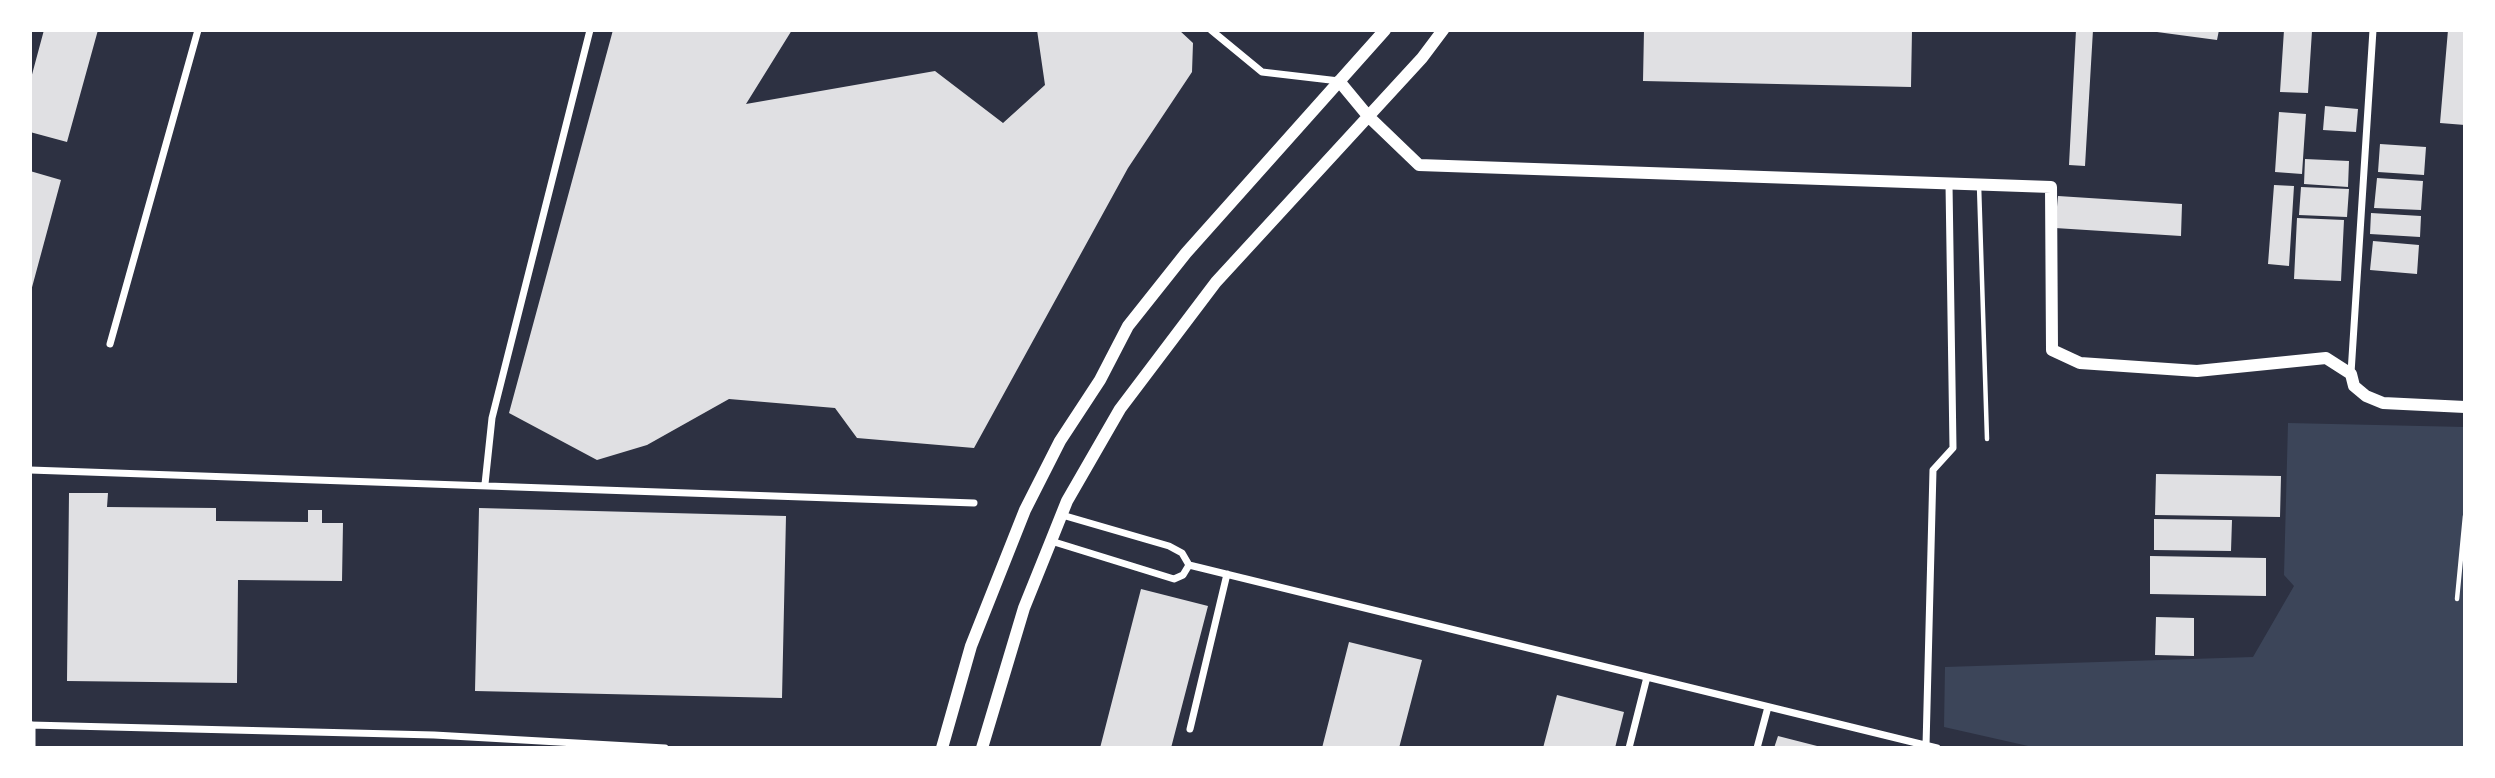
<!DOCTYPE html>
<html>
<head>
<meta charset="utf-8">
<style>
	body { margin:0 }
	#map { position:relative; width:2495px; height:778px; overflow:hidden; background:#2d3142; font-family:"Source Serif 4",serif }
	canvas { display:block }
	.frame { position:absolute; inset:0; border:32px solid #fff; pointer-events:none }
</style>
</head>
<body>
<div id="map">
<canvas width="2495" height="778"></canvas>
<div class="frame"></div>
</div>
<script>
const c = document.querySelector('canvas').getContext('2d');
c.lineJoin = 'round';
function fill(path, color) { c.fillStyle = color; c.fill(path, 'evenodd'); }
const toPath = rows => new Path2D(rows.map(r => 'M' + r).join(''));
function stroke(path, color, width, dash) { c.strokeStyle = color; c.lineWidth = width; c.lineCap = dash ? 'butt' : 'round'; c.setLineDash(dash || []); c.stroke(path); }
fill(toPath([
	[2288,423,2465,427,2465,748,2037,748,1944,727,1945,667,2253,657,2294,586,2284,575]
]), '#3c4559');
fill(toPath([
	[44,30,98,30,67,142,30,132,30,82],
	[613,30,792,30,746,104,935,71,1003,123,1045,85,1037,30,1179,30,1193,43,1192,72,1128,168,974,448,857,438,835,408,729,399,647,445,597,460,509,413],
	[1644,30,1912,30,1911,87,1643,81],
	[2076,30,2093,30,2085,166,2069,165],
	[2142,30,2219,30,2217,40],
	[2284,30,2312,31,2308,93,2280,92],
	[2448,30,2465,30,2465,125,2440,123],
	[2325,106,2358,109,2356,132,2323,130],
	[2279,112,2306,114,2302,174,2275,172],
	[2380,144,2426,147,2424,175,2378,172],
	[2305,159,2349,161,2348,187,2304,184],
	[30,171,61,180,31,291,30,291],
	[2377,178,2423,181,2421,210,2374,208],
	[2274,185,2294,186,2289,266,2268,264],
	[2301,187,2349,189,2347,217,2299,215],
	[2058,196,2182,204,2181,236,2055,228],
	[2371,213,2421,216,2420,237,2370,234],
	[2297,218,2344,220,2341,281,2294,279],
	[2373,241,2419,245,2417,274,2370,270],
	[2156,474,2281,476,2280,517,2155,515],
	[69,493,108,493,107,507,216,508,216,521,308,522,308,510,322,510,322,523,343,523,342,581,238,580,237,683,67,681],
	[479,508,786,516,782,698,475,691],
	[2154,519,2232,520,2231,551,2154,550],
	[2150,556,2266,558,2266,596,2150,594],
	[1141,589,1208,606,1171,748,1100,748],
	[2156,617,2194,618,2194,656,2155,655],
	[1349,642,1422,660,1399,748,1322,748],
	[1557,695,1624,712,1615,748,1543,748],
	[1778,736,1821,747,1821,748,1774,748]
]), '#e0e0e3');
stroke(toPath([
	[1979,185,1987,439],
	[2457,599,2465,516]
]), '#fff', 4.5);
stroke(toPath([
	[1211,30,1262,72,1339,81],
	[110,344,198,30],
	[2351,373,2373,30],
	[30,470,974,503],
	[485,484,492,418,590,30],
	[1051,541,1174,579,1183,575,1189,565,1182,553,1169,546,1062,515],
	[1189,565,1937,748],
	[30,725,434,735,665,748],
	[32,725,32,748],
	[1190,729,1227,574],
	[1926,746,1933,470,1953,448,1949,184],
	[1629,748,1647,677],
	[1757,748,1768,707]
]), '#fff', 7);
stroke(toPath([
	[1339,81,1368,116,1419,165,2051,187,2052,350,2080,363,2197,371,2326,358,2351,374,2354,386,2366,396,2383,403,2465,407],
	[942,748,971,646,1025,510,1060,441,1100,380,1128,326,1186,253,1385,30],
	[982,748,1024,608,1051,541,1067,501,1120,409,1216,282,1422,58,1443,30]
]), '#fff', 12);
</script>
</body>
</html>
